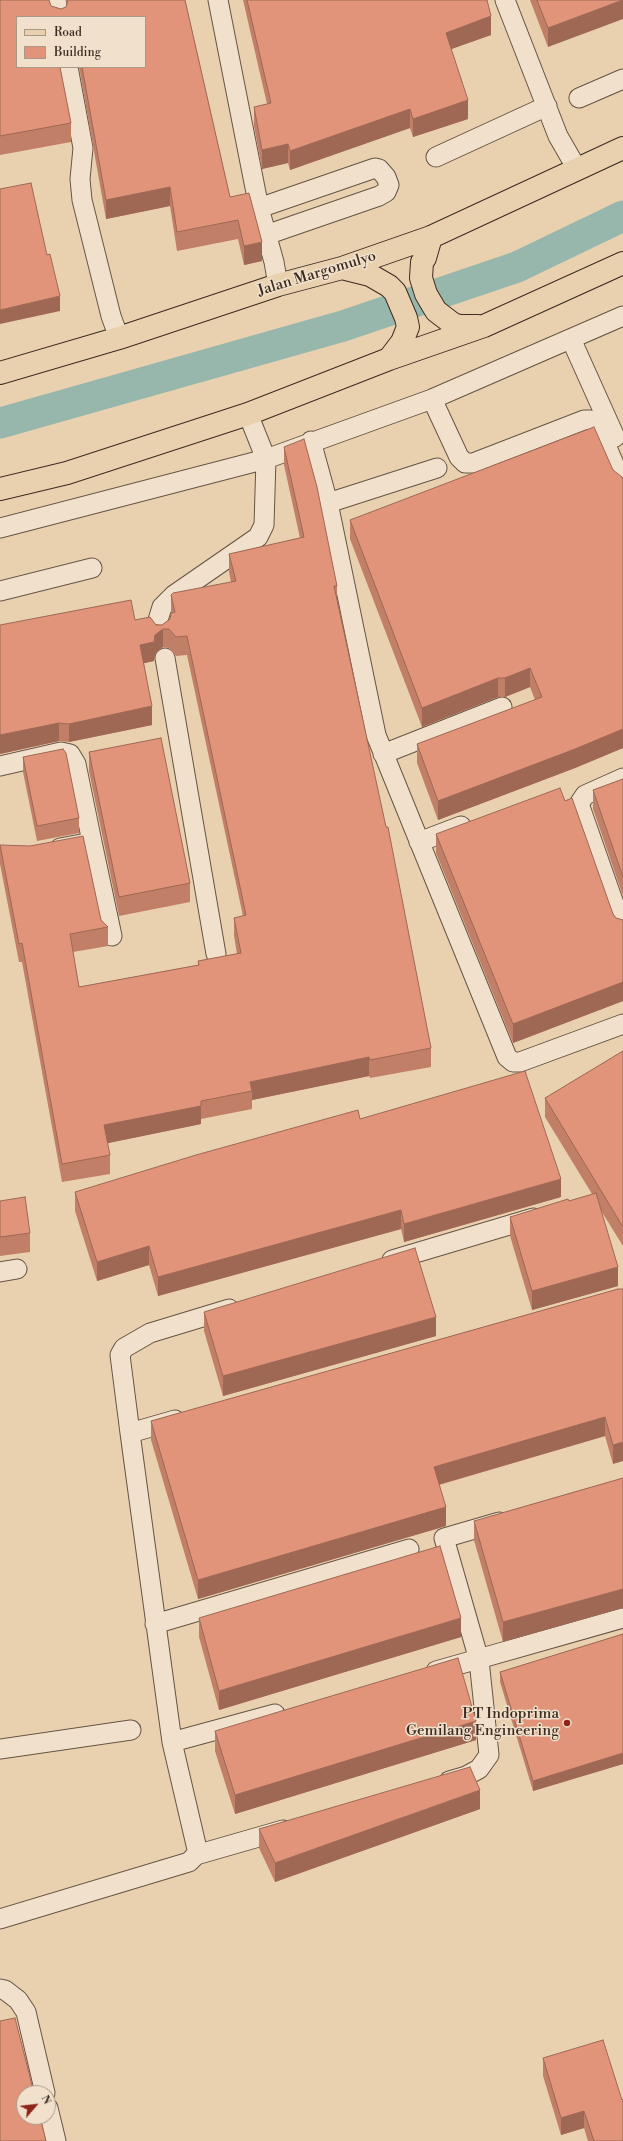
<!DOCTYPE html>
<html>
<head>
<meta charset="utf-8">
<style>
	body { margin:0 }
	#map { position:relative; width:623px; height:2141px; overflow:hidden; background:#e9d1b0; font-family:"Libre Bodoni",serif }
	canvas { display:block }
	.legend { position:absolute; left:16px; top:16px; width:130px; height:52px; box-sizing:border-box; background:#f1e1cc; border:1px solid #a89887; margin:0; padding:5px 7px; list-style:none; font-size:12px; color:#3b2b20 }
	.legend li { display:flex; align-items:center; gap:8px; height:20px }
	.legend b { width:20px; border:1px solid #a89887 }
	.north { position:absolute; left:16px; top:2085px; width:40px; height:40px; box-sizing:border-box; background:#f1e1cc; border:1px solid #a89887; border-radius:50%; rotate:62deg; font-size:11px; font-weight:700; line-height:16px; text-align:center; color:#3b2b20 }
	.north::after { content:''; display:block; margin:auto; width:14px; height:18px; background:#8f2418; clip-path:polygon(50% 0,100% 100%,50% 72%,0 100%) }
</style>
</head>
<body>
<div id="map">
<canvas width="623" height="2141"></canvas>
<ul class="legend">
<li><b style="height:5px;background:#e9d1b0"></b>Road</li>
<li><b style="height:11px;background:#e19479"></b>Building</li>
</ul>
<div class="north">N</div>
</div>
<script>
const c = document.querySelector('canvas').getContext('2d');
c.lineJoin = 'round';
const toPath = rows => new Path2D(rows.map(r => 'M' + r).join(''));
function stroke(path, color, width, dash) { c.strokeStyle = color; c.lineWidth = width; c.lineCap = dash ? 'butt' : 'round'; c.setLineDash(dash || []); c.stroke(path); }
function fill(path, color) { c.fillStyle = color; c.fill(path, 'evenodd'); }
function drawText(font, color, halo, rows, align = 'center') {
  c.font = font + ' "Libre Bodoni",serif'; c.lineWidth = 3; c.setLineDash([]); c.textBaseline = 'middle'; c.strokeStyle = halo; c.fillStyle = color; for (const [text, x, y, turn = 0] of rows) {
    c.save(); c.translate(x, y); c.rotate((+turn || 0) * Math.PI / 180); c.textAlign = isNaN(turn) ? turn : align; if (halo) c.strokeText(text, 0, 0); c.fillText(text, 0, 0); c.restore();
  }
}
stroke(toPath([
	[0,423,343,326,517,267,623,216]
]), '#97b7ac', 31);
const minor = toPath([
	[56,0,59,17],
	[218,0,259,208,274,262,278,285],
	[505,0,558,136,577,169],
	[68,67,83,148,80,179,82,200,111,316,119,338],
	[579,98,623,79],
	[436,157,547,106],
	[259,208,375,168,379,169,386,177,389,185,386,192,379,196,266,235],
	[571,339,615,437],
	[432,399,459,457,465,463,473,463,584,420,590,420,597,424,623,485],
	[311,441,328,503,376,735,507,1057,513,1062,520,1062,623,1024],
	[328,503,437,468],
	[0,528,266,459,432,399,623,316],
	[0,591,92,568],
	[160,633,158,620,162,607,174,595,258,537,264,525,266,459,248,414],
	[165,658,216,954],
	[383,754,502,707],
	[0,766,61,752,70,754,76,764,92,842,60,848],
	[623,778,585,795,579,804,623,929],
	[92,842,112,936],
	[419,842,461,826],
	[392,1260,533,1218],
	[0,1272,17,1269],
	[130,1433,120,1355,124,1348,150,1333,229,1309],
	[155,1624,409,1549],
	[436,1671,623,1618],
	[172,1742,130,1433,175,1420],
	[0,1749,131,1730],
	[449,1781,466,1776,479,1769,489,1755,479,1660,444,1538,499,1522],
	[196,1855,283,1830],
	[0,1919,189,1862,196,1855,197,1849,172,1742,275,1714],
	[0,1989,5,1990,18,2000,26,2012,45,2093],
	[48,2108,56,2141]
]);
const major = toPath([
	[431,237,425,258,422,262,421,278,426,294,436,311,453,324,459,326,478,326],
	[342,268,370,275,389,286,395,292,406,318,408,327,402,342,389,359],
	[0,373,119,338,278,285,342,268,431,237,623,148],
	[0,489,67,473,248,414,389,359,484,326,623,263]
]);
stroke(minor, '#665444', 21);
stroke(major, '#3b2b20', 24);
stroke(minor, '#f1e1cc', 19);
stroke(major, '#e9d1b0', 22);
fill(toPath([
	[0,0,51,6,61,9,66,7,67,4,66,0,185,0,230,197,262,261,244,265,238,239,177,251,170,206,106,219,79,67,145,67,145,17,17,17,71,123,71,142,0,155],
	[243,0,487,0,491,35,451,49,468,119,413,137,410,128,290,170,288,163,262,169,254,126,254,107,267,104],
	[530,0,623,0,548,47],
	[284,447,337,586,337,601,431,1048,431,1067,370,1078,369,1076,252,1100,252,1109,201,1119,201,1124,107,1143,110,1155,110,1174,62,1182,22,962,19,962,0,864,0,845,101,920,108,927,108,946,73,952,79,987,198,965,198,961,237,954,234,936,234,918,243,916,187,655,176,656,169,648,163,647,155,654,154,661,144,663,152,725,69,742,59,741,0,754,135,620,162,625,170,619,171,613,171,595,231,582,229,572,229,554,300,538,284,465],
	[623,480,623,748,575,768,438,820,417,763,417,744,535,700,530,687,505,697,498,697,422,727,350,539,350,520],
	[89,752,190,883,190,902,119,916,89,771],
	[23,757,79,818,79,833,37,841,23,772],
	[623,779,623,896,593,809,593,790],
	[565,801,613,914,616,918,623,920,623,1001,513,1043,436,853,436,834],
	[623,1051,623,1246,600,1209,618,1286,532,1310,510,1236,510,1217,569,1201,592,1194,545,1117,545,1098],
	[360,1119,561,1197,404,1242,401,1229,158,1296,149,1265,97,1281,75,1211,75,1192],
	[0,1201,30,1233,30,1252,0,1256],
	[618,1289,613,1464,605,1436,439,1485,446,1526,198,1599,151,1440,151,1421],
	[204,1312,436,1336,223,1396,204,1331],
	[623,1478,503,1642,474,1540,474,1521],
	[199,1618,461,1637,219,1710,199,1637],
	[623,1634,623,1764,533,1791,500,1682,500,1672],
	[215,1731,476,1740,235,1814,215,1751],
	[480,1809,275,1882,259,1848,259,1829],
	[543,2058,622,2100,623,2141,588,2141,584,2128,561,2135,543,2076]
]), '#c27f68');
fill(toPath([
	[623,0,623,19,548,47,548,28],
	[491,16,491,35,446,51,446,33],
	[468,100,468,119,413,137,413,119],
	[410,109,410,128,290,170,290,151],
	[288,144,288,163,262,169,262,150],
	[170,187,170,206,106,219,106,200],
	[262,242,262,261,244,265,244,246],
	[60,296,60,311,0,324,0,310],
	[163,629,163,647,155,654,154,661,140,664,140,645,155,635],
	[530,668,530,687,505,697,505,678],
	[498,678,498,697,422,727,422,708],
	[152,706,152,725,69,742,69,724],
	[59,723,59,741,0,754,0,735],
	[623,729,623,748,575,768,438,820,438,801],
	[623,982,623,1001,513,1043,513,1024],
	[369,1057,369,1076,252,1100,252,1091,250,1082],
	[201,1106,201,1124,104,1144,104,1125],
	[561,1179,561,1197,404,1242,404,1224],
	[401,1210,401,1229,158,1296,158,1277],
	[149,1246,149,1265,97,1281,97,1262],
	[618,1267,618,1286,532,1310,532,1291],
	[436,1317,436,1336,223,1396,223,1376],
	[605,1417,605,1436,434,1486,434,1467],
	[623,1442,623,1461,613,1464,613,1445],
	[446,1507,446,1526,198,1599,198,1580],
	[623,1589,623,1608,503,1642,503,1622],
	[461,1618,461,1637,219,1710,219,1691],
	[476,1721,476,1740,235,1814,235,1795],
	[623,1753,623,1764,533,1791,533,1781],
	[480,1790,480,1809,275,1882,275,1863],
	[584,2111,584,2128,561,2135,561,2118]
]), '#9e6855');
const building = toPath([
	[0,0,49,0,51,6,61,9,66,7,68,0,185,0,230,197,249,193,262,242,244,246,238,220,177,232,170,187,106,200,82,67,145,67,145,17,17,17,17,67,60,67,71,123,0,136,0,0],
	[247,0,487,0,491,16,446,33,468,100,413,119,410,109,290,151,288,144,262,150,254,107,271,103,247,0],
	[537,0,623,0,548,28,537,0],
	[31,183,47,255,50,254,60,296,0,310,0,189,31,183],
	[594,427,613,470,622,477,623,480,623,729,575,749,438,801,417,744,542,697,530,668,505,678,498,678,422,708,350,520,594,427],
	[304,439,317,487,337,586,334,586,386,827,388,827,431,1048,370,1060,369,1057,250,1082,252,1091,201,1101,201,1106,104,1125,110,1155,62,1164,22,943,19,944,0,845,30,846,83,836,101,920,108,927,70,934,79,987,199,965,198,961,241,953,234,918,246,915,187,636,176,637,169,629,163,629,155,635,154,642,140,645,152,706,69,724,59,723,0,735,0,625,131,600,135,620,150,617,156,625,162,625,170,619,171,613,175,612,171,595,173,593,236,581,229,554,304,537,284,447,304,439],
	[161,738,190,883,119,897,89,752,161,738],
	[63,749,66,753,79,818,37,826,23,757,63,749],
	[623,779,623,877,593,790,623,779],
	[560,788,565,801,572,798,613,914,616,918,623,920,623,982,513,1024,436,834,560,788],
	[623,1051,623,1227,545,1098,623,1051],
	[525,1071,561,1179,404,1224,401,1210,158,1277,149,1246,97,1262,75,1192,196,1155,358,1110,360,1119,525,1071],
	[596,1193,618,1267,532,1291,510,1217,568,1199,569,1201,596,1193],
	[25,1197,30,1233,0,1237,0,1201,25,1197],
	[415,1248,436,1317,223,1376,204,1312,415,1248],
	[618,1289,623,1289,623,1442,613,1445,605,1417,434,1467,446,1507,198,1580,151,1421,618,1289],
	[623,1478,623,1589,503,1622,474,1521,623,1478],
	[440,1546,461,1618,219,1691,199,1618,440,1546],
	[623,1634,623,1753,533,1781,500,1672,623,1634],
	[458,1658,476,1721,235,1795,215,1731,458,1658],
	[470,1767,480,1790,275,1863,259,1829,470,1767],
	[15,2018,34,2093,24,2093,24,2117,40,2117,46,2141,0,2141,0,2021,15,2018],
	[603,2040,622,2100,623,2099,623,2141,594,2141,584,2111,561,2118,543,2058,603,2040]
]);
fill(building, '#e19479');
stroke(building, '#9e6855', 1);
for (const [x, y, r, color] of [
	[567,1723,4,"#8f2418"]
]) { const dot = new Path2D(); dot.arc(x, y, r, 0, 2 * Math.PI); c.fillStyle = color; c.fill(dot); stroke(dot, '#f1e1cc', 1.5); }
drawText('15px', '#3b2b20', '#f1e1cc', [
	["Jalan Margomulyo",317,274,-17]
]);
drawText('15px', '#3b2b20', '#f1e1cc', [
	["PT Indoprima",559,1714],
	["Gemilang Engineering",559,1731]
], 'right');
</script>
</body>
</html>
